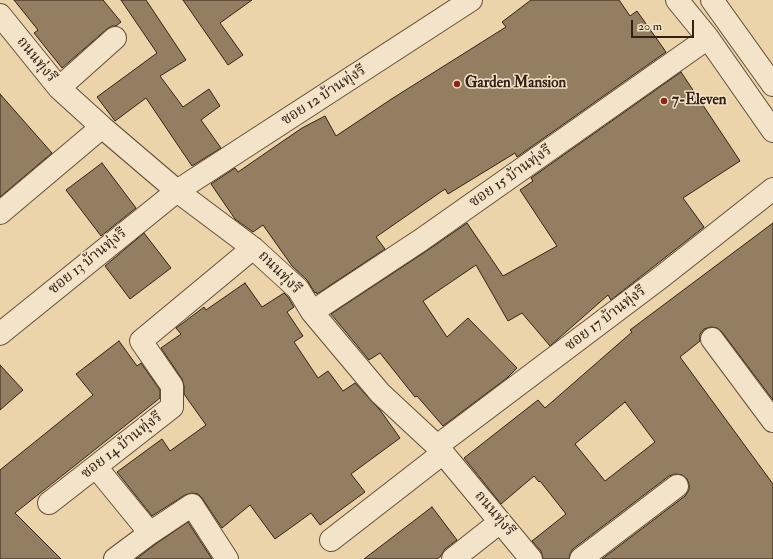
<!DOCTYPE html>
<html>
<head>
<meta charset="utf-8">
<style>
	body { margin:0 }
	#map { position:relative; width:773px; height:559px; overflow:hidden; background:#ecd4aa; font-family:"IM FELL Double Pica",serif }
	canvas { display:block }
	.scale { position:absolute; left:631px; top:20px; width:63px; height:18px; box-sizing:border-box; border:2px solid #342115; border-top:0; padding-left:5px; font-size:12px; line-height:14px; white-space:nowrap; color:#342115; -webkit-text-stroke:3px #f3e3c8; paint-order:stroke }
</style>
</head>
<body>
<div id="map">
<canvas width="773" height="559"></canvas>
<div class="scale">20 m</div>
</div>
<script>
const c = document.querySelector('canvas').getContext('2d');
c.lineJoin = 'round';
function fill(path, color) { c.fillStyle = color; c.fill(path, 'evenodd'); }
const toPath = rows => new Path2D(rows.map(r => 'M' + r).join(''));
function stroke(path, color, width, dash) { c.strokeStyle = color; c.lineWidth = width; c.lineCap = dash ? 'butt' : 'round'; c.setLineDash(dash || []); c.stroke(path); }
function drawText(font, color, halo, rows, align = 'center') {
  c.font = font + ' "IM FELL Double Pica","Noto Serif Thai",serif'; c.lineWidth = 3; c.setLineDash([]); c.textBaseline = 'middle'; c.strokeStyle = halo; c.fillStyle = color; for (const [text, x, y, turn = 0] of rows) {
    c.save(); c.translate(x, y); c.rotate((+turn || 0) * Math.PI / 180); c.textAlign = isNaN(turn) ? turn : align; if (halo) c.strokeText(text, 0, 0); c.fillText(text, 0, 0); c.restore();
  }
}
const building = toPath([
	[14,0,103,0,121,22,116,26,112,26,107,29,62,68,34,33,38,30,14,0],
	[121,0,146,0,186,60,160,76,183,107,209,89,220,106,201,120,221,148,192,166,146,98,115,121,97,97,157,53,121,0],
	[183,0,252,0,220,23,243,55,228,65,183,0],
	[531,0,619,0,630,16,637,11,666,52,517,157,515,153,448,194,445,189,376,237,385,249,317,294,316,292,315,293,307,280,292,266,263,225,253,232,235,219,211,184,235,168,238,172,302,128,325,116,336,136,393,98,506,27,502,22,531,0],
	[681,72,740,161,683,198,704,227,611,300,608,295,550,346,522,313,508,321,476,265,423,301,447,337,468,318,517,368,507,378,443,426,417,396,415,397,380,353,369,360,331,314,428,250,467,223,503,276,557,246,520,190,533,181,531,178,681,72],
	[0,94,52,153,0,197,0,94],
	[102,163,136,208,101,236,66,190,102,163],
	[773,223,773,400,722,332,717,328,711,327,704,329,700,334,700,341,680,357,773,484,773,559,602,559,685,496,689,490,689,484,687,479,682,475,676,474,669,476,573,549,570,554,569,559,543,559,541,551,532,541,566,514,540,481,539,482,534,476,501,504,464,458,538,400,545,408,632,332,630,330,773,223],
	[625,402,655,442,605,481,575,444,625,402],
	[144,233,171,268,130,299,105,266,144,233],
	[245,283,262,307,284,293,288,297,294,307,287,312,303,336,294,342,318,378,328,371,343,391,355,383,380,410,400,438,351,474,365,492,320,525,311,513,275,539,250,505,222,528,202,498,198,494,192,493,185,495,152,516,117,472,162,439,170,451,206,425,184,394,184,386,182,379,161,348,181,334,176,328,183,323,204,307,206,310,245,283],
	[119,341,137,366,141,363,160,390,160,398,15,513,61,559,0,559,0,470,93,395,76,374,119,341],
	[0,365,23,390,0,410,0,365],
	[432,507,457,540,445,549,441,556,437,559,364,559,432,507],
	[188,522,212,559,136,559,157,543,188,522]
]);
fill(building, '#947e62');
stroke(building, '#342115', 1);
const minor = toPath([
	[677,0,708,38,773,131],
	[712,0,773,85],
	[0,15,59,88,102,127,177,191,253,248,298,289,312,312,380,393,437,446,531,559],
	[59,88,115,38],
	[0,213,102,127],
	[312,312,421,240,708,38],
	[0,334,177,191,471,0],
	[712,339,773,421],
	[437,446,660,278,773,189],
	[96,467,150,533],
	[49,503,172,407,172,386,141,341,253,248],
	[331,540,443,453],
	[115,559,150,533,192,505,227,559],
	[453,559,500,522],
	[581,559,677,486]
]);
stroke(minor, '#624e3a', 24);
stroke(minor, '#f3e3c8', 22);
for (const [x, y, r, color] of [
	[457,84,4,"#8f2418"],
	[664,101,4,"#8f2418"]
]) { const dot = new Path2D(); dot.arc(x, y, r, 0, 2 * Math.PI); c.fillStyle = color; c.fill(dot); stroke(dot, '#f3e3c8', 1.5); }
drawText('15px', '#342115', '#f3e3c8', [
	["ถนนทุ่งรี",36,60,51],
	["ซอย 12 บ้านทุ่งรี",324,96,-33],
	["ซอย 15 บ้านทุ่งรี",511,177,-35],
	["ซอย 13 บ้านทุ่งรี",88,262,-39],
	["ถนนทุ่งรี",279,273,45],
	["ซอย 17 บ้านทุ่งรี",606,319,-37],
	["ซอย 14 บ้านทุ่งรี",122,446,-38],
	["ถนนทุ่งรี",494,514,50]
]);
drawText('bold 15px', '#342115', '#f3e3c8', [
	["Garden Mansion",465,84],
	["7-Eleven",672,101]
], 'left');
</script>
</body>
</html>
